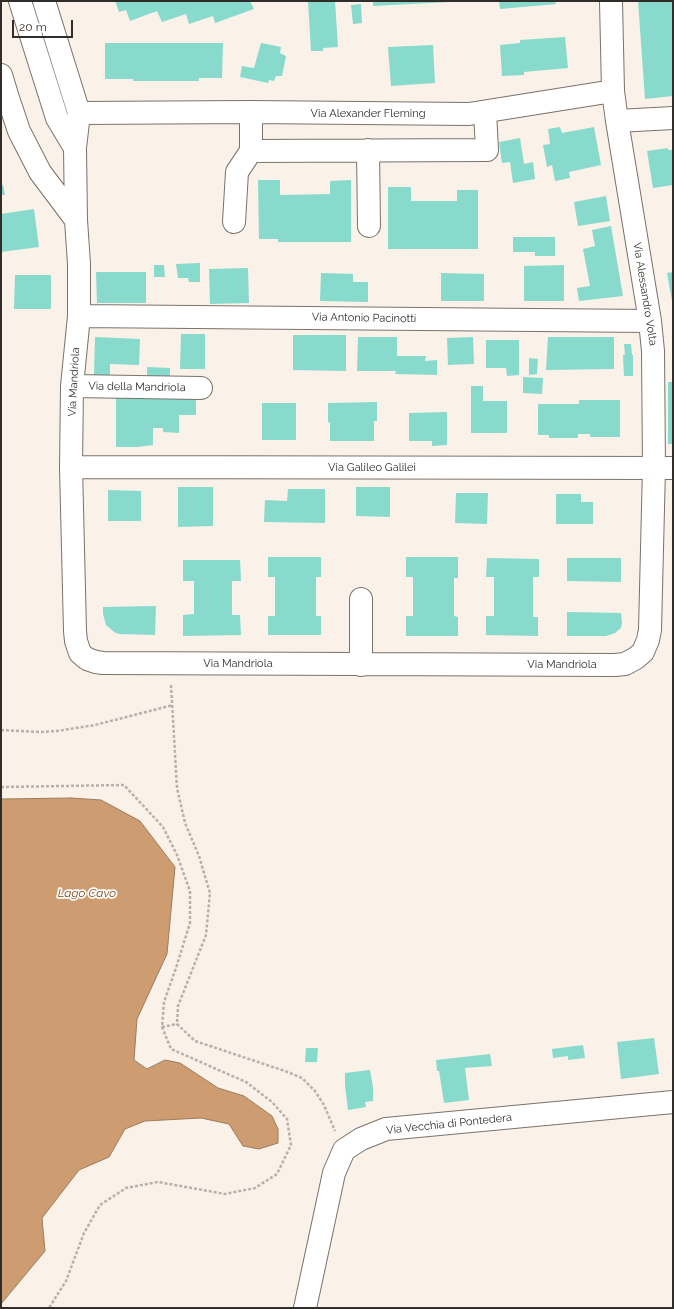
<!DOCTYPE html>
<html>
<head>
<meta charset="utf-8">
<style>
	body { margin:0 }
	#map { position:relative; width:674px; height:1309px; overflow:hidden; background:#faf1e9; font-family:Raleway,sans-serif }
	canvas { display:block }
	.frame { position:absolute; inset:0; border:2px solid #312d2a; pointer-events:none }
	.scale { position:absolute; left:12px; top:20px; width:61px; height:18px; box-sizing:border-box; border:2px solid #312d2a; border-top:0; padding-left:5px; font-size:12px; line-height:14px; white-space:nowrap; color:#312d2a; -webkit-text-stroke:3px #fff; paint-order:stroke }
</style>
</head>
<body>
<div id="map">
<canvas width="674" height="1309"></canvas>
<div class="frame"></div>
<div class="scale">20 m</div>
</div>
<script>
const c = document.querySelector('canvas').getContext('2d');
c.lineJoin = 'round';
function fill(path, color) { c.fillStyle = color; c.fill(path, 'evenodd'); }
const toPath = rows => new Path2D(rows.map(r => 'M' + r).join(''));
function stroke(path, color, width, dash) { c.strokeStyle = color; c.lineWidth = width; c.lineCap = dash ? 'butt' : 'round'; c.setLineDash(dash || []); c.stroke(path); }
function drawText(font, color, halo, rows, align = 'center') {
  c.font = font + ' Raleway,sans-serif'; c.lineWidth = 3.5; c.setLineDash([]); c.textBaseline = 'middle'; c.strokeStyle = halo; c.fillStyle = color; for (const [text, x, y, turn = 0] of rows) {
    c.save(); c.translate(x, y); c.rotate((+turn || 0) * Math.PI / 180); c.textAlign = isNaN(turn) ? turn : align; if (halo) c.strokeText(text, 0, 0); c.fillText(text, 0, 0); c.restore();
  }
}
const water = toPath([
	[71,798,101,800,140,821,175,867,167,954,137,1019,134,1060,147,1069,165,1060,180,1063,218,1088,244,1096,272,1116,278,1129,278,1143,259,1149,243,1146,229,1124,201,1118,145,1121,125,1129,109,1157,79,1170,42,1218,45,1251,1,1304,1,799,71,798]
]);
fill(water, '#cd9c70');
stroke(water, '#9e7b5b', 1);
fill(toPath([
	[115,1,250,1,254,9,215,23,213,16,189,24,186,14,162,22,157,11,130,21,126,10,119,12],
	[308,1,335,1,338,47,323,48,323,51,311,51],
	[373,1,450,1,450,2,373,6],
	[499,1,555,1,556,4,500,9],
	[638,1,673,1,673,96,645,99],
	[361,4,362,23,353,24,351,5],
	[565,37,568,68,524,72,524,75,502,76,500,45,520,43,520,40],
	[105,43,223,43,222,78,199,78,199,81,133,81,133,79,105,79],
	[261,43,281,47,280,53,286,56,282,76,276,76,274,81,269,80,268,83,240,77,242,66,254,68],
	[433,45,435,83,391,86,388,47],
	[560,127,562,133,594,127,601,165,569,172,570,178,555,181,552,165,547,167,543,145,550,144,548,129],
	[520,138,524,164,533,162,535,179,513,183,510,162,502,163,499,142],
	[668,148,668,150,673,150,673,185,653,188,647,151],
	[258,180,280,180,280,195,330,194,330,181,351,180,351,242,278,242,278,239,259,239],
	[1,185,3,185,5,195,1,195],
	[388,187,411,187,411,201,457,201,457,190,478,190,478,249,388,249],
	[606,196,610,221,578,226,574,202],
	[34,209,39,247,1,252,1,214],
	[611,226,623,296,579,301,577,288,590,286,583,249,595,246,592,230],
	[513,237,555,237,555,256,535,256,535,252,513,252],
	[200,263,200,282,189,282,188,278,178,278,176,264],
	[154,265,164,265,165,277,154,277],
	[564,265,564,301,524,301,524,266],
	[248,268,249,303,210,304,209,269],
	[96,272,146,272,146,303,97,303],
	[673,272,673,301,672,301,667,273],
	[321,273,353,274,353,282,368,282,368,302,320,301],
	[441,273,484,274,484,301,441,301],
	[15,275,51,275,51,309,14,309],
	[181,334,205,334,205,369,180,369],
	[293,335,346,335,346,371,293,370],
	[95,337,140,339,139,365,110,364,110,376,94,375],
	[358,337,397,337,397,356,426,356,425,361,437,360,437,375,395,374,396,371,357,371],
	[473,337,474,364,448,365,447,338],
	[548,337,614,337,614,369,546,370],
	[486,340,519,340,519,375,507,376,506,368,486,368],
	[624,344,631,344,632,355,633,355,633,376,624,376,623,355,625,355],
	[529,358,538,359,537,374,529,375],
	[147,367,170,368,170,376,147,376],
	[523,377,543,378,542,394,523,393],
	[668,382,673,382,673,444,668,444],
	[471,386,483,386,483,401,507,401,507,433,471,433],
	[116,398,196,399,196,415,179,415,179,433,163,432,163,428,153,428,153,445,137,447,116,447],
	[579,400,620,400,620,437,590,437,590,434,578,434,578,438,549,438,549,435,538,435,538,404,579,404],
	[377,402,377,421,374,421,374,441,330,441,330,422,328,423,328,403],
	[262,403,296,403,296,440,262,440],
	[447,412,447,445,432,446,432,441,409,441,409,413],
	[178,487,213,487,213,526,178,527],
	[356,487,390,487,390,517,356,516],
	[288,489,325,489,325,523,264,522,265,500,287,501],
	[108,490,141,491,141,521,108,521],
	[456,493,488,493,487,524,455,523],
	[556,494,581,494,581,502,593,502,593,524,556,524],
	[268,557,321,557,321,577,316,577,316,616,321,616,321,635,268,635,268,616,275,616,275,577,268,577],
	[406,557,458,557,458,578,454,578,454,616,458,617,458,636,406,636,406,616,413,616,413,577,406,577],
	[487,558,539,559,539,577,533,577,533,617,538,617,538,636,486,635,486,616,494,616,494,577,486,577],
	[567,558,621,558,621,582,567,581],
	[183,560,240,560,241,581,232,581,232,615,240,615,241,635,183,636,183,615,194,614,194,581,183,581],
	[156,606,155,635,119,634,114,632,106,625,103,614,103,607],
	[567,612,621,613,622,623,621,628,615,633,606,636,567,636],
	[654,1038,659,1074,621,1079,617,1042],
	[583,1045,585,1058,568,1060,568,1056,553,1058,552,1049],
	[306,1048,318,1048,317,1062,305,1062],
	[490,1054,492,1066,465,1068,469,1100,444,1103,439,1071,437,1071,436,1060],
	[370,1070,373,1087,373,1101,365,1102,366,1107,348,1110,345,1085,345,1073]
]), '#88dacd');
const minor = toPath([
	[20,1,57,118,75,148],
	[44,1,79,113,75,148,76,220,79,264,79,316,72,386,71,467,75,631,76,641,80,653,87,659,96,662,103,663,615,665,625,664,636,658,643,652,648,640,650,630,654,468,653,351,650,321,617,121,613,91,611,1],
	[1,75,7,95,19,131,40,172,76,220],
	[251,112,251,151,487,150,485,112],
	[79,113,251,112,469,114,613,91],
	[617,121,673,118],
	[368,150,369,226],
	[234,222,237,172,251,151],
	[79,316,650,321],
	[72,386,201,388],
	[71,467,673,468],
	[361,599,361,665],
	[305,1308,334,1173,344,1150,361,1139,386,1129,673,1102]
]);
stroke(minor, '#7a726b', 24);
stroke(toPath([
	[171,685,177,788,185,823,199,856,210,893,206,935,178,1006,177,1024,195,1041,285,1071,302,1078,315,1091,324,1105,335,1131],
	[1,730,40,732,57,731,95,725,173,705],
	[1,787,124,785,163,827,177,855,190,891,190,923,176,968,164,1002,162,1027,171,1049,246,1082,272,1102,287,1119,291,1145,277,1174,255,1188,225,1194,158,1182,126,1188,100,1205,84,1233,66,1281,49,1308],
	[162,1027,177,1024]
]), '#b8b1ab', 2.5, [3, 2]);
stroke(minor, '#fff', 22);
drawText('11px', '#312d2a', '#fff', [
	["Via Alexander Fleming",368,114],
	["Via Alessandro Volta",645,294,81],
	["Via Antonio Pacinotti",364,318,1],
	["Via Mandriola",74,382,-87],
	["Via della Mandriola",137,387,1],
	["Via Galileo Galilei",372,468],
	["Via Mandriola",238,664],
	["Via Mandriola",562,665],
	["Via Vecchia di Pontedera",449,1124,-6]
]);
drawText('italic 12px', '#7a4a18', '#fff', [
	["Lago Cavo",87,893]
]);
</script>
</body>
</html>
